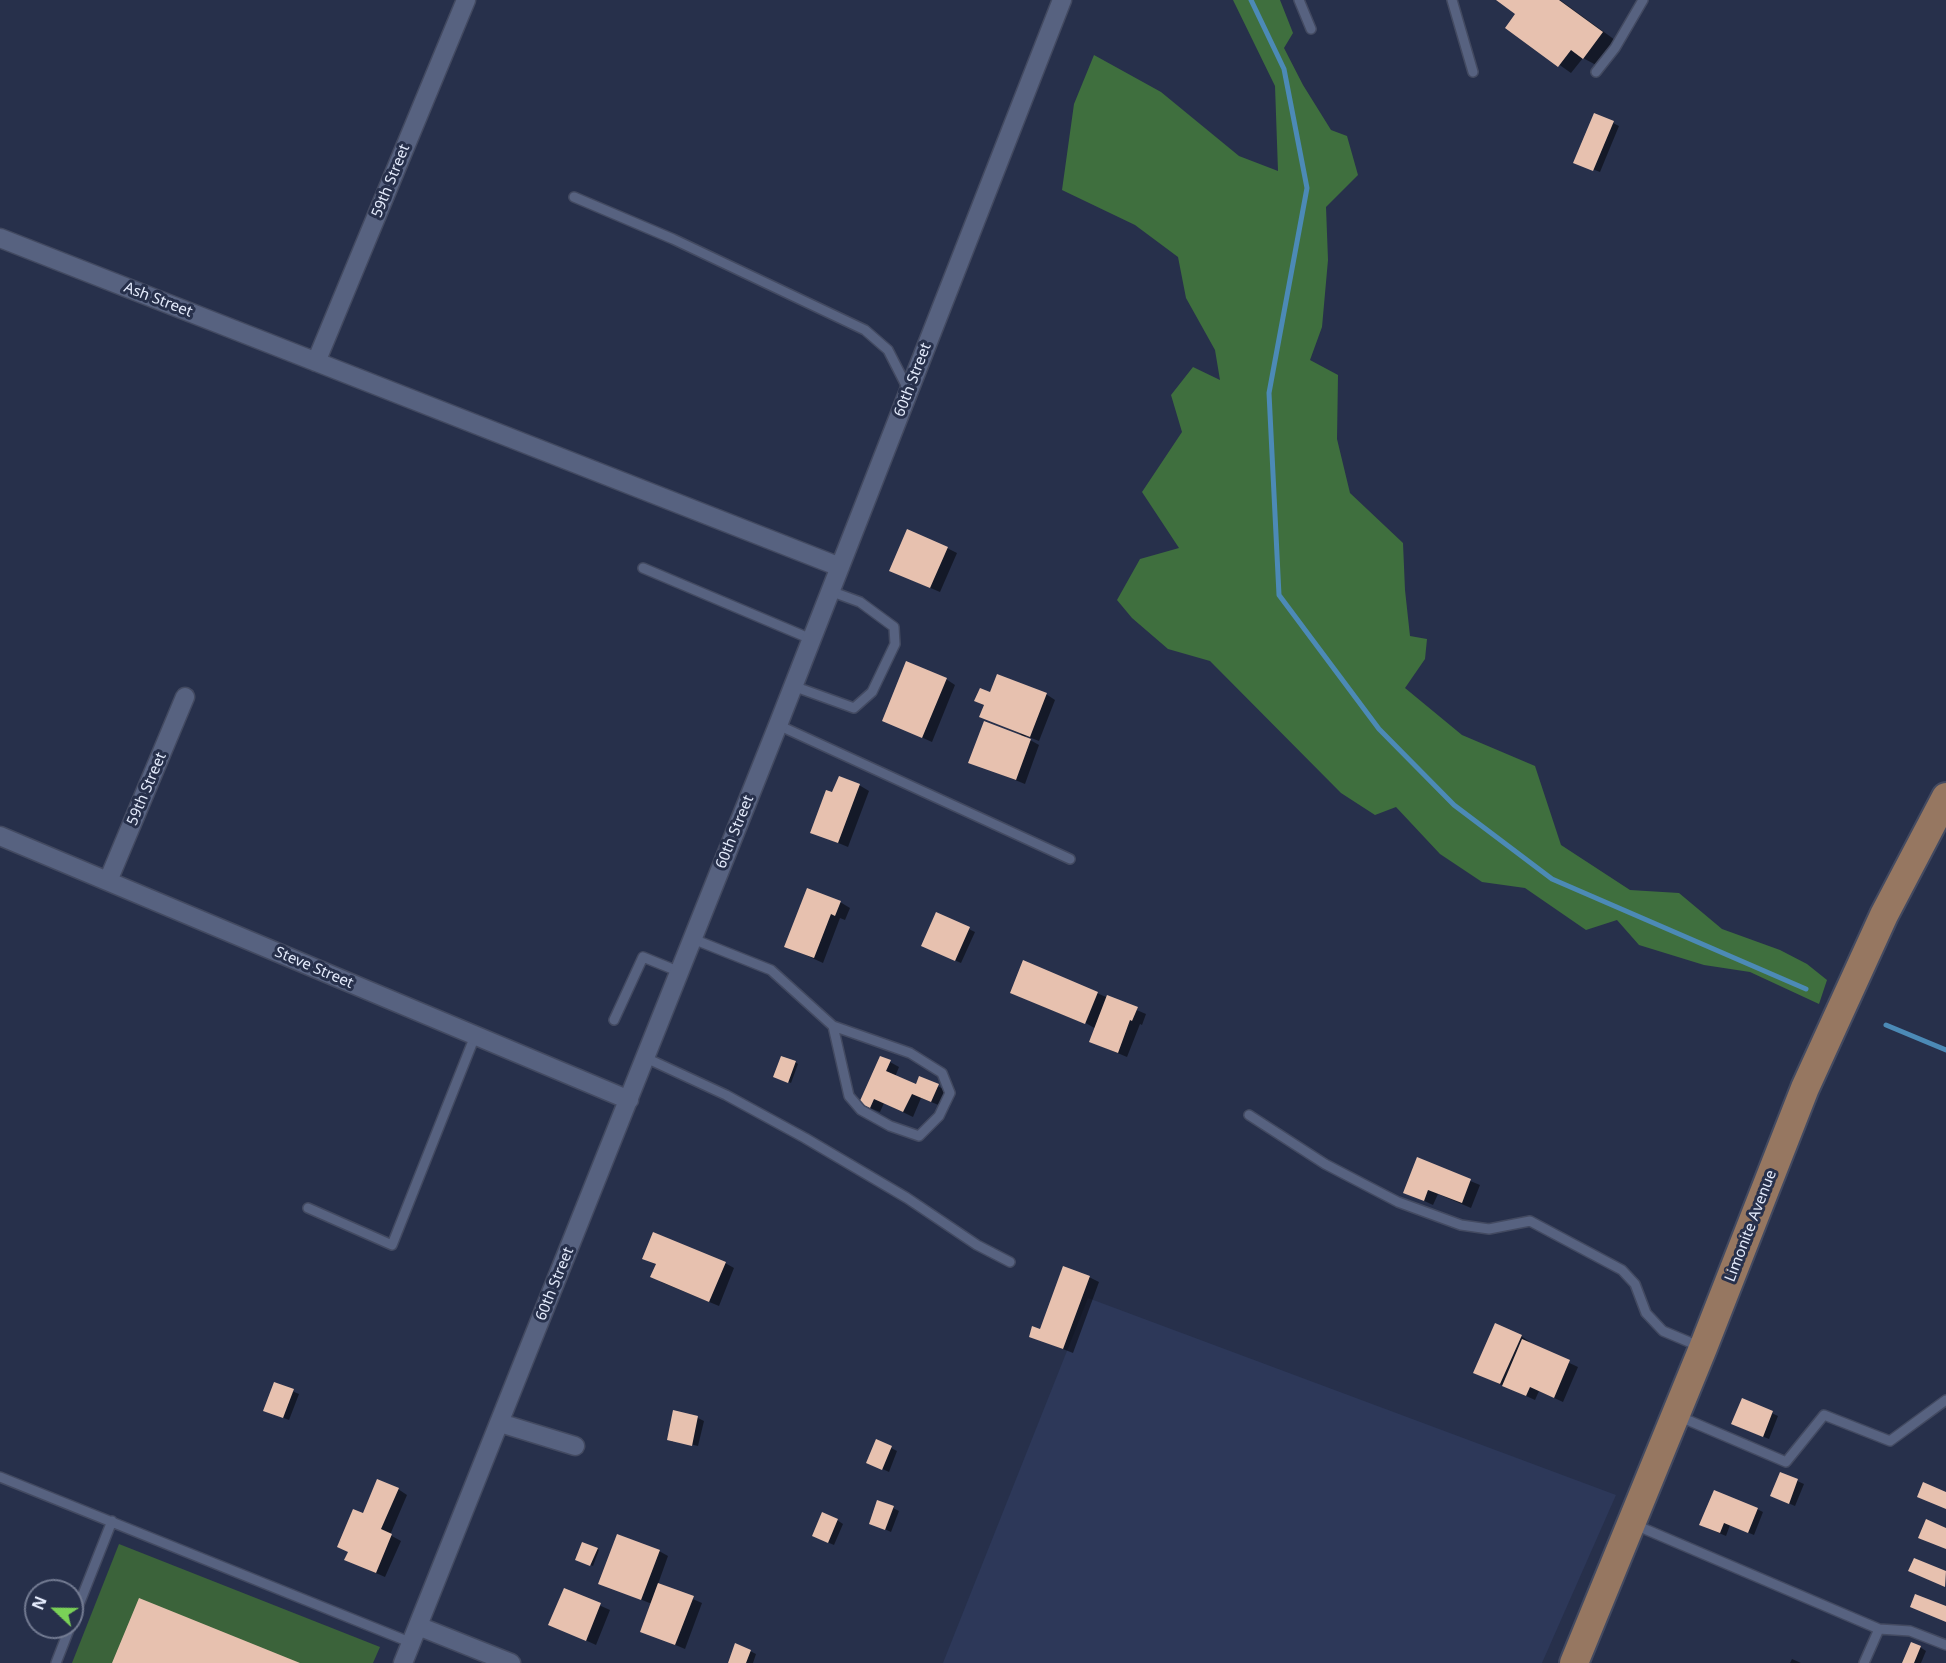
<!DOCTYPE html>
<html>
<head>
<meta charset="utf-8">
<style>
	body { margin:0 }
	#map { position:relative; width:1946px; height:1663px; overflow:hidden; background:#27304b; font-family:"Noto Sans",sans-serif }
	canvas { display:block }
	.north { position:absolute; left:24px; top:1579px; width:60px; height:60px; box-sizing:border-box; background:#27304b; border:2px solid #737b92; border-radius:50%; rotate:292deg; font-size:16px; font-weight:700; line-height:24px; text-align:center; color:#e4ebfc }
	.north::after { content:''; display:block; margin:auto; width:21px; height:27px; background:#7ad157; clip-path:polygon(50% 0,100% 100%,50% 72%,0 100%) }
</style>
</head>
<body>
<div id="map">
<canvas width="1946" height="1663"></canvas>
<div class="north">N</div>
</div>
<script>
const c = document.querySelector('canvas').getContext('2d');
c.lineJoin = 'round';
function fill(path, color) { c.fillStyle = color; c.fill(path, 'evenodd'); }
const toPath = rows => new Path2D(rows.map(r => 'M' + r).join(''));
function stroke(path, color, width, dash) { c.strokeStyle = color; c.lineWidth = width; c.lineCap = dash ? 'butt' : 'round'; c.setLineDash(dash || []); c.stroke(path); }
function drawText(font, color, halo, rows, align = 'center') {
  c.font = font + ' "Noto Sans",sans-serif'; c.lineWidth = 6; c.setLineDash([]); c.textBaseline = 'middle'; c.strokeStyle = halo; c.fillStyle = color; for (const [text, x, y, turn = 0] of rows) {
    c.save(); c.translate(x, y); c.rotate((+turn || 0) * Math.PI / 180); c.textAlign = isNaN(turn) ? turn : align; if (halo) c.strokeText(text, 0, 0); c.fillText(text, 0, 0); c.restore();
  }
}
fill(toPath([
	[1088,1298,1616,1495,1542,1663,943,1663]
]), '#2d3859');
fill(toPath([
	[119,1544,380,1647,373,1663,72,1663]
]), '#3b633a');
fill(toPath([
	[1233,0,1280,0,1293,33,1284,48,1303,85,1331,130,1347,136,1358,175,1326,207,1328,260,1322,327,1310,360,1338,375,1337,439,1350,493,1403,543,1405,590,1410,636,1427,639,1425,659,1405,688,1462,735,1535,766,1561,845,1630,890,1679,893,1722,929,1780,950,1807,964,1827,980,1819,1004,1750,972,1704,965,1639,945,1617,920,1586,930,1525,888,1482,882,1440,854,1396,807,1375,815,1341,793,1210,661,1168,649,1132,618,1117,600,1140,559,1179,548,1142,492,1182,432,1171,395,1193,367,1220,380,1215,350,1186,298,1178,257,1135,225,1062,190,1074,104,1094,55,1161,92,1239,156,1278,171,1275,86]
]), '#3f6f3e');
fill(toPath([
	[1499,0,1560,0,1615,40,1596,65,1583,58,1571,73,1507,28,1517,14],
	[1613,123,1619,126,1600,172,1579,164],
	[947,548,957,553,940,592,900,575],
	[946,679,955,685,932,742,883,720],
	[991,694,1046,694,1055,700,1039,741,1026,736,1025,737,1039,745,1025,784,970,762,1020,736,1021,734,981,716,985,706,976,701],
	[859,785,869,791,848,847,812,832,833,794],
	[840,902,850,908,845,920,840,918,823,963,786,946],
	[937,914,975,932,961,963,929,949],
	[1024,962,1146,1014,1142,1025,1140,1024,1127,1057,1091,1042,1096,1029,1079,1019,1078,1021,1021,997],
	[795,1062,798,1064,791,1083,778,1078],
	[890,1062,899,1067,895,1077,916,1086,920,1078,948,1091,941,1106,921,1098,913,1117,884,1103,880,1112,870,1108],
	[1417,1159,1480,1185,1471,1208,1438,1194,1433,1205,1405,1192],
	[644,1258,725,1263,734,1268,719,1306,661,1282,657,1265],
	[1089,1277,1099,1282,1073,1353,1030,1336,1041,1331],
	[1521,1336,1530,1342,1529,1344,1578,1367,1563,1402,1539,1391,1535,1400,1484,1377],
	[275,1384,299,1394,289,1420,271,1413],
	[1743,1400,1778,1416,1769,1439,1739,1427],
	[675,1412,698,1418,704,1421,698,1446,673,1440,673,1442,668,1439],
	[877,1441,897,1451,889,1472,874,1465],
	[1781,1474,1804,1484,1795,1506,1772,1496],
	[398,1489,407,1495,390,1535,401,1541,385,1577,346,1560,363,1515],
	[893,1508,899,1511,891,1532,871,1523],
	[1757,1509,1763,1512,1754,1535,1730,1525,1726,1536,1707,1528],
	[837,1520,843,1524,834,1545,820,1539],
	[597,1549,599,1550,593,1566,579,1561],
	[659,1551,668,1556,658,1584,702,1603,685,1649,642,1631,652,1604,600,1583],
	[565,1590,610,1610,596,1645,550,1624],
	[1920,1647,1926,1651,1921,1663,1904,1663],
	[750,1651,756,1654,753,1663,730,1663],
	[1792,1659,1801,1663,1790,1663]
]), '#0007');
stroke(toPath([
	[1251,0,1284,69,1307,188,1269,393,1279,595,1379,729,1454,805,1552,879,1806,989],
	[1886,1025,1946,1050]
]), '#4c8ab6', 5);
fill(toPath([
	[1496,0,1559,0,1603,32,1583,59,1571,50,1558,67,1505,28,1515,14],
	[1594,113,1614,121,1593,171,1573,163],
	[907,529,948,547,930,588,889,571],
	[906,661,947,678,922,738,882,721],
	[997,674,1047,693,1030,737,979,717,984,705,974,701,980,688,990,692],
	[984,721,1031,739,1016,780,968,763],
	[839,776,860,784,838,843,810,833,826,790,832,792],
	[807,888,841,901,835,916,831,914,814,958,784,947],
	[936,912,970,927,955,961,921,946],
	[1023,960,1098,992,1085,1024,1010,993],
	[1107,995,1138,1007,1132,1021,1130,1020,1118,1053,1089,1042],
	[781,1056,796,1061,788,1083,773,1077],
	[880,1056,891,1060,886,1071,916,1084,919,1076,939,1084,931,1102,912,1094,903,1112,874,1099,870,1108,859,1103],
	[1417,1157,1471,1179,1462,1203,1428,1190,1424,1201,1403,1193],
	[653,1232,726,1262,709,1302,650,1277,656,1264,642,1259],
	[1063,1266,1090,1276,1063,1349,1029,1337,1032,1326,1040,1329],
	[1495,1323,1522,1335,1500,1384,1473,1373],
	[1522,1339,1570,1360,1554,1398,1530,1387,1526,1396,1502,1386],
	[274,1382,294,1389,283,1418,263,1411],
	[1742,1398,1773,1411,1763,1437,1731,1424],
	[673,1410,698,1416,692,1446,667,1440],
	[876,1439,892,1446,882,1470,866,1463],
	[1780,1472,1798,1479,1789,1504,1770,1496],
	[377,1479,399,1488,381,1529,392,1534,376,1573,344,1560,348,1552,337,1547,353,1509,363,1513],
	[1923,1482,1946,1492,1946,1509,1917,1497],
	[1714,1490,1758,1508,1748,1533,1724,1523,1720,1533,1699,1525],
	[877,1500,894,1506,885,1530,869,1524],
	[822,1512,838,1519,828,1543,812,1536],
	[1926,1519,1946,1528,1946,1549,1918,1538],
	[617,1534,660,1550,641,1600,598,1584],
	[582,1542,598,1548,590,1566,575,1560],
	[1914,1558,1946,1571,1945,1587,1908,1571],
	[658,1583,694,1596,675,1645,640,1632],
	[564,1588,601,1603,586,1641,548,1625],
	[1915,1594,1946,1606,1946,1622,1910,1607],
	[139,1598,300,1663,112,1663],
	[1911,1642,1921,1646,1914,1663,1902,1663],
	[735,1643,751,1650,746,1663,728,1663]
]), '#e7c1af');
const lane = toPath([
	[1299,0,1311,29],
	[1452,0,1473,72],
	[1596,72,1615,48,1643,0],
	[574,197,673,239,865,330,888,350,909,391],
	[643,568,811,639],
	[793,686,854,708,872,692,895,644,894,627,860,602,830,591],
	[778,725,1070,859],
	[693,939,771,970,833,1026,910,1053,942,1073,950,1093,939,1116,919,1136,890,1126,861,1110,849,1096,833,1026],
	[614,1020,643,957,680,972],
	[646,1058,726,1095,805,1138,907,1198,977,1245,1010,1262],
	[1249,1115,1325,1164,1398,1202,1461,1225,1489,1229,1530,1221,1622,1270,1635,1284,1646,1313,1663,1331,1701,1347],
	[308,1208,392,1245,475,1036],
	[1678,1416,1786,1462,1824,1415,1890,1441,1946,1400],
	[0,1477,412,1643],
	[1633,1524,1879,1629,1864,1663],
	[72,1622,112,1521],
	[1879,1629,1910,1631,1946,1645],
	[56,1663,70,1627]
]);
const street = toPath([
	[0,238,840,567],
	[316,362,466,0],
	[0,836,629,1100],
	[108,881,185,697],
	[500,1423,575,1446],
	[418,1626,511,1663],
	[403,1663,778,725,1062,0]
]);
const primary = toPath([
	[1574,1663,1703,1348,1805,1088,1884,915,1946,797]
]);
stroke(lane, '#434a61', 12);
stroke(street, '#434a61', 21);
stroke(primary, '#434a61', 32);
stroke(lane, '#576280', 9);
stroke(street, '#576280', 18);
stroke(primary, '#967761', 28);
drawText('15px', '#e4ebfc', '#27304b', [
	["59th Street",391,181,-68],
	["Ash Street",158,300,21],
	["60th Street",913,380,-69],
	["59th Street",147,789,-67],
	["60th Street",735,832,-68],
	["Steve Street",314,968,23],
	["Limonite Avenue",1751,1226,-69],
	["60th Street",555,1284,-68]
]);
</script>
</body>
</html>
